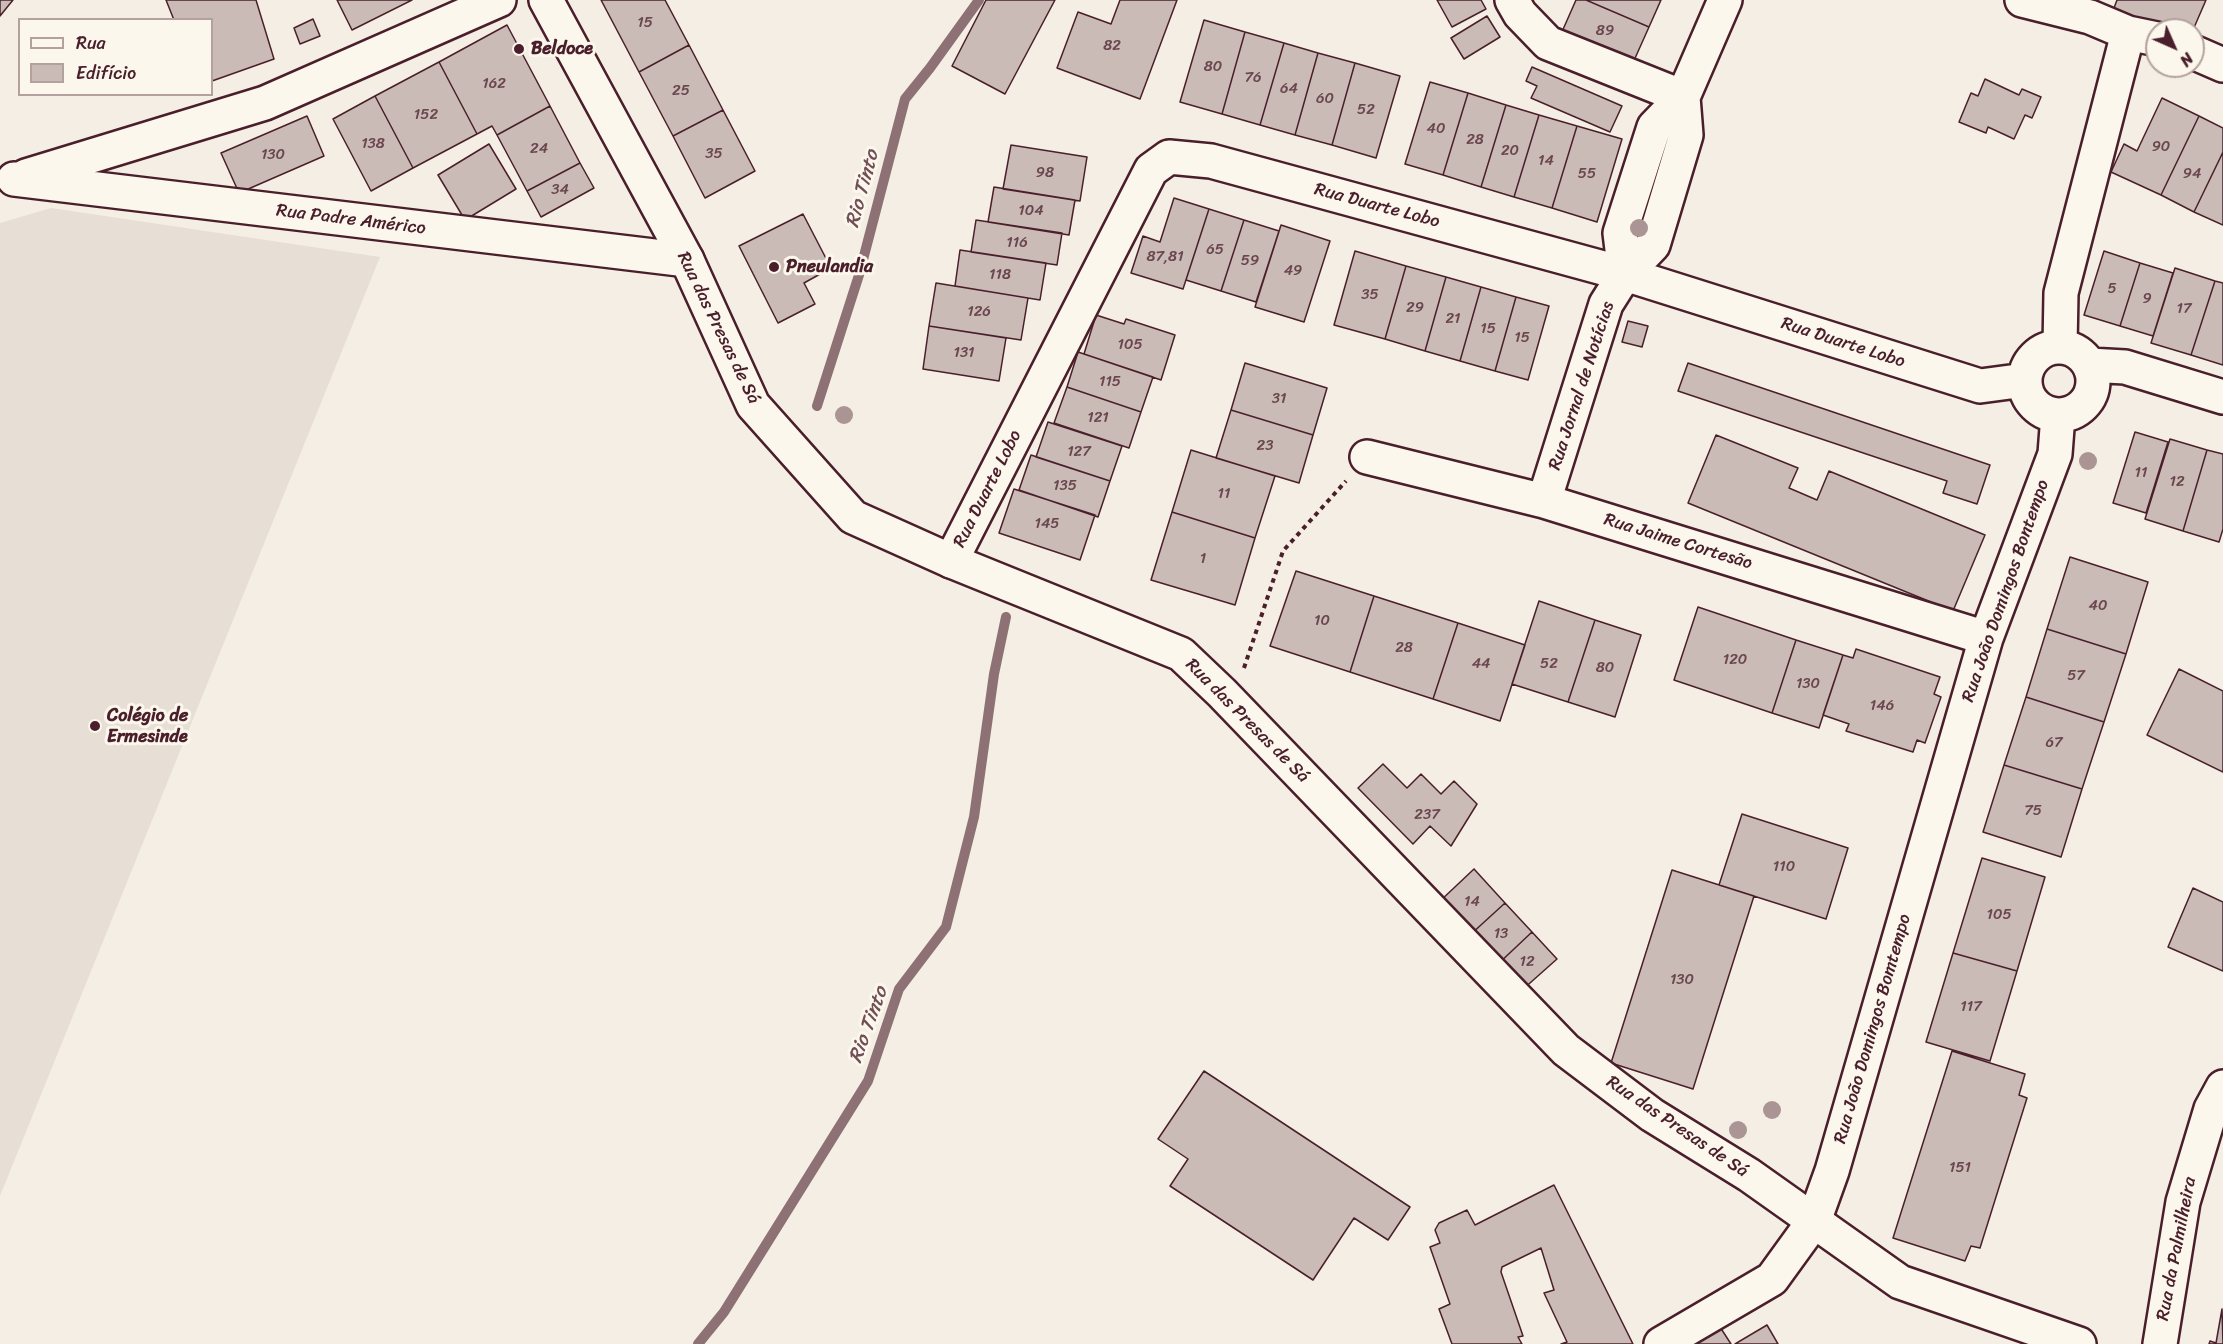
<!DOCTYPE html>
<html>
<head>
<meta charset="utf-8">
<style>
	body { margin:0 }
	#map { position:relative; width:2223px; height:1344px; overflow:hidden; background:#f4eee4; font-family:Sriracha,sans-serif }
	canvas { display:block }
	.legend { position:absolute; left:18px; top:18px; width:195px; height:78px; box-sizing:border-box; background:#fbf7ec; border:2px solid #b4a19f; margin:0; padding:8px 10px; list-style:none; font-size:18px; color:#4a1f2b }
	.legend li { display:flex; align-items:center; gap:12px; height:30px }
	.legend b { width:30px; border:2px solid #b4a19f }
	.north { position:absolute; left:2145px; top:18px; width:60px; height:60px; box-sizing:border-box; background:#fbf7ec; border:2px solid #b4a19f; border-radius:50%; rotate:135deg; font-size:16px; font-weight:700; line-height:24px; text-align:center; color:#4a1f2b }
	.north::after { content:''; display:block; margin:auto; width:21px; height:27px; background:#4a1f2b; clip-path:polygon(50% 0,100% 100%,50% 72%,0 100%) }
</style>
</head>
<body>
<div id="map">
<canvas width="2223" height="1344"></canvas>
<ul class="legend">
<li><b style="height:8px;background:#fbf7ec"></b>Rua</li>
<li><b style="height:16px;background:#cabbb6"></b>Edifício</li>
</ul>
<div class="north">N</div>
</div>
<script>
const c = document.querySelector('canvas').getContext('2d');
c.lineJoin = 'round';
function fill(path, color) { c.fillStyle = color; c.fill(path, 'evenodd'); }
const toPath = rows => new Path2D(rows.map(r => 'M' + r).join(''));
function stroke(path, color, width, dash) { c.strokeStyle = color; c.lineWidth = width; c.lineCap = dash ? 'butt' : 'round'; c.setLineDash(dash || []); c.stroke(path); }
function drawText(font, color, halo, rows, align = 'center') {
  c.font = font + ' Sriracha,sans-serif'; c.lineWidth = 6; c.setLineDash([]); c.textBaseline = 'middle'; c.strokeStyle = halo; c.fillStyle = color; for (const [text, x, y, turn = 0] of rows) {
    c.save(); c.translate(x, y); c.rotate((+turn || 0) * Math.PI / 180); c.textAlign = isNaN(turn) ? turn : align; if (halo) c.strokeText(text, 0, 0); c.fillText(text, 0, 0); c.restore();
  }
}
fill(toPath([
	[51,208,380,257,0,1196,0,223]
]), '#e7dfd6');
stroke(toPath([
	[817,406,859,275,905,99,930,68,979,0],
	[698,1344,724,1312,868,1081,899,989,946,927,974,817,994,674,1006,617]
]), '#8d7174', 10);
const building = toPath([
	[0,0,13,0,0,16,0,0],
	[166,0,256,0,274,59,212,81,212,20,174,20,166,0],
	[337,0,412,0,352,30,337,0],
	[601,0,665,0,689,45,639,72,601,0],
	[986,0,1055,0,1005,94,952,66,986,0],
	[1120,0,1177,0,1140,99,1057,68,1078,12,1111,24,1120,0],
	[1437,0,1481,0,1486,9,1452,27,1437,0],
	[1576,0,1586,0,1649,27,1632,65,1561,34,1576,0],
	[1586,0,1661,0,1649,27,1586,0],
	[2117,0,2206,0,2193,30,2167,30,2114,8,2117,0],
	[1487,16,1500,37,1464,59,1451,38,1487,16],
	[313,19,320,36,300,44,294,28,313,19],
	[1204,20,1245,32,1222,114,1180,102,1204,20],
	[507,25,550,106,497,135,492,126,477,134,439,62,507,25],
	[1245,32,1284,43,1260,125,1222,114,1245,32],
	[1284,43,1318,53,1295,135,1260,125,1284,43],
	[689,45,723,110,673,136,639,72,689,45],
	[1318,53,1355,63,1332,145,1295,135,1318,53],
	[439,62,477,134,413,168,375,96,439,62],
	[1355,63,1400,76,1376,158,1332,145,1355,63],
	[1532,67,1622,106,1610,132,1531,98,1537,86,1526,81,1532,67],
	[1985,79,2019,95,2022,89,2041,97,2032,118,2025,115,2014,139,1988,127,1986,133,1959,122,1971,93,1978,96,1985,79],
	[1430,82,1468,93,1443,175,1405,164,1430,82],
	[1468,93,1506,105,1481,187,1443,175,1468,93],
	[375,96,413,168,371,191,333,119,375,96],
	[2162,98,2199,116,2161,195,2111,172,2124,144,2137,151,2162,98],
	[1506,105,1539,115,1514,197,1481,187,1506,105],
	[550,106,580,163,527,191,497,135,550,106],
	[723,110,755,171,705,198,673,136,723,110],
	[1539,115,1577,126,1552,208,1514,197,1539,115],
	[307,116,324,156,239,193,221,153,307,116],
	[2199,116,2223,128,2223,152,2194,212,2161,195,2199,116],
	[1577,126,1622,139,1597,222,1552,208,1577,126],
	[489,144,516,189,465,220,438,175,489,144],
	[1011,145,1087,157,1080,201,1003,189,1011,145],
	[2223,152,2223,225,2194,212,2223,152],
	[580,163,594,188,541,217,527,191,580,163],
	[994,187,1075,200,1069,235,988,222,994,187],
	[1174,198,1209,209,1183,289,1131,273,1143,236,1160,242,1174,198],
	[1209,209,1244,220,1221,291,1186,280,1209,209],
	[803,214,831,268,804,283,815,304,778,323,739,246,803,214],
	[976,220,1062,233,1057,265,971,252,976,220],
	[1244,220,1279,231,1256,302,1221,291,1244,220],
	[1281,225,1330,241,1304,322,1255,307,1281,225],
	[960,250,1046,263,1040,300,955,286,960,250],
	[1355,251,1406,266,1385,339,1334,325,1355,251],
	[2104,251,2140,263,2120,326,2084,315,2104,251],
	[2140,263,2173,273,2153,336,2120,326,2140,263],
	[1406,266,1446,277,1425,351,1385,339,1406,266],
	[2175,268,2215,281,2191,355,2151,343,2175,268],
	[1446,277,1481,287,1460,361,1425,351,1446,277],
	[2215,281,2223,283,2223,365,2191,355,2215,281],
	[936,283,1028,298,1021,340,929,326,936,283],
	[1481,287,1516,297,1495,371,1460,361,1481,287],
	[1516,297,1549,306,1528,380,1495,371,1516,297],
	[1096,315,1124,324,1126,319,1175,335,1161,380,1084,354,1096,315],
	[1628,321,1648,326,1642,347,1622,342,1628,321],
	[929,326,1006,338,999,381,923,369,929,326],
	[1078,352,1153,377,1141,412,1067,387,1078,352],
	[1245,363,1327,388,1313,435,1231,410,1245,363],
	[1688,363,1990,465,1977,504,1943,493,1947,481,1678,391,1688,363],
	[1067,387,1141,412,1129,448,1054,423,1067,387],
	[1231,410,1313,435,1299,483,1216,458,1231,410],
	[1048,422,1122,446,1110,481,1036,457,1048,422],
	[2135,432,2168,442,2146,513,2113,503,2135,432],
	[1716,435,1798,468,1789,488,1817,500,1829,471,1985,535,1953,611,1688,503,1716,435],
	[2170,439,2207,450,2183,531,2145,519,2170,439],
	[1191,450,1275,476,1255,538,1172,512,1191,450],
	[2207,450,2223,454,2223,529,2219,542,2183,531,2207,450],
	[1031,455,1110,481,1098,517,1019,490,1031,455],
	[1014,489,1095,515,1080,560,999,533,1014,489],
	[1172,512,1255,538,1235,605,1151,580,1172,512],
	[2070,557,2148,582,2126,654,2047,629,2070,557],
	[1296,571,1374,596,1350,672,1270,646,1296,571],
	[1374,596,1458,623,1433,699,1350,672,1374,596],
	[1539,601,1595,620,1568,702,1512,684,1539,601],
	[1698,607,1796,640,1772,713,1674,680,1698,607],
	[1595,620,1641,635,1615,717,1568,702,1595,620],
	[1458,623,1525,645,1500,721,1433,699,1458,623],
	[2047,629,2126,654,2104,722,2026,697,2047,629],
	[1796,640,1843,655,1819,728,1772,713,1796,640],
	[1856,649,1940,677,1934,694,1941,697,1925,743,1917,740,1913,752,1846,731,1849,724,1823,715,1843,655,1853,658,1856,649],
	[2179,669,2223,691,2223,772,2147,735,2179,669],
	[2026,697,2104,722,2082,789,2004,765,2026,697],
	[1383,764,1407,788,1421,774,1441,794,1454,781,1477,804,1451,846,1430,826,1413,844,1358,788,1383,764],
	[2004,765,2082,789,2061,857,1983,832,2004,765],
	[1742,814,1848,848,1826,919,1719,885,1742,814],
	[1982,858,2045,877,2017,971,1953,953,1982,858],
	[1474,869,1505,903,1470,935,1439,902,1474,869],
	[1672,870,1754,896,1693,1089,1611,1063,1672,870],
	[2193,888,2223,902,2223,971,2168,947,2193,888],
	[1505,903,1532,932,1497,965,1470,935,1505,903],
	[1532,932,1557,959,1521,991,1497,965,1532,932],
	[1953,953,2017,971,1990,1061,1926,1042,1953,953],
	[1952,1051,2025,1074,2019,1095,2027,1098,1980,1248,1971,1246,1965,1261,1893,1238,1952,1051],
	[1204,1071,1410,1207,1388,1240,1354,1218,1313,1280,1170,1186,1188,1159,1158,1139,1204,1071],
	[1554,1185,1633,1344,1561,1344,1567,1342,1544,1293,1554,1290,1541,1248,1502,1267,1501,1272,1523,1336,1518,1337,1522,1344,1452,1344,1439,1309,1450,1304,1430,1247,1440,1243,1435,1230,1439,1223,1467,1210,1475,1225,1554,1185],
	[2222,1309,2223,1344,2209,1344,2210,1341,2216,1343,2222,1309],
	[1767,1325,1778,1344,1735,1344,1767,1325],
	[1720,1327,1731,1344,1691,1344,1720,1327]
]);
fill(building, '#cabbb6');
stroke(building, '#4a1f2b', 1.5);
const minor = toPath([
	[1512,0,1520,14,1548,43,1683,97],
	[2022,0,2090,17,2128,33,2157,39],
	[2193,52,2223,65],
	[26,176,265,103,499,0],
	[14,179,687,260],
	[1625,274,1620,233,1654,127,1683,97,1725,0],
	[2060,347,2061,293,2128,33],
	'2025 381a34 34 0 1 1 68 0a34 34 0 1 1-68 0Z',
	[2089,365,2125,367,2223,397],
	[1367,457,1544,501,1986,638],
	[1544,501,1606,304,1625,274,1653,245,1686,135,1683,97],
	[951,561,1151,170,1169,157,1211,161,1625,274,1980,386,2025,380],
	[1661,1344,1772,1279,1814,1221,1832,1171,1986,638,2055,454,2058,415],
	[2160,1344,2183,1202,2211,1109,2223,1087]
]);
const tertiary = toPath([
	[546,0,687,260,753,405,853,517,951,561,1181,654,1222,693,1566,1050,1652,1115,1749,1175,1900,1282,2079,1344]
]);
stroke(minor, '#4a1f2b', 38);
stroke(tertiary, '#4a1f2b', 38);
stroke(toPath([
	[1244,668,1283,551,1346,481]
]), '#4a1f2b', 4, [4.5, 4.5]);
stroke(minor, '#fbf7ec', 33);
stroke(tertiary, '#fbf7ec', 33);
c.fillStyle = '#aa9494';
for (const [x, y] of [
	[1639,228],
	[844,415],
	[2088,461],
	[1772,1110],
	[1738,1130]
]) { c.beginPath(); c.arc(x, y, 9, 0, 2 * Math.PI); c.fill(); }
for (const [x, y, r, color] of [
	[519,49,6,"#4a1f2b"],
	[774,267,6,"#4a1f2b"],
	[95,726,6,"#4a1f2b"]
]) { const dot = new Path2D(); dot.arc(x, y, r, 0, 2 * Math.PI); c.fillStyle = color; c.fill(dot); stroke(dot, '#fbf7ec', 2); }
drawText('15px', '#6a464e', null, [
	["15",645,23],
	["89",1605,31],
	["82",1112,46],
	["80",1213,67],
	["76",1253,78],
	["162",494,84],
	["64",1289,89],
	["25",681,91],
	["60",1325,99],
	["52",1366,110],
	["152",426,115],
	["40",1436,129],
	["28",1475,140],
	["138",373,144],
	["90",2161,147],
	["24",539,149],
	["20",1510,151],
	["35",714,154],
	["130",273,155],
	["14",1546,161],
	["98",1045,173],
	["55",1587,174],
	["94",2192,174],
	["34",560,190],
	["104",1031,211],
	["116",1017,243],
	["65",1215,250],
	["87,81",1165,257],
	["59",1250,261],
	["49",1293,271],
	["118",1000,275],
	["5",2112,289],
	["35",1370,295],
	["9",2147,299],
	["29",1415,308],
	["17",2184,309],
	["126",979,312],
	["21",1453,319],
	["15",1488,329],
	["15",1522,338],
	["105",1130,345],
	["131",964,353],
	["115",1110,382],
	["31",1279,399],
	["121",1098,418],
	["23",1265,446],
	["127",1079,452],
	["11",2141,473],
	["12",2177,482],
	["135",1065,486],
	["11",1224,494],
	["145",1047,524],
	["1",1203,559],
	["40",2098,606],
	["10",1322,621],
	["28",1404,648],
	["120",1735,660],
	["44",1481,664],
	["52",1549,664],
	["80",1605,668],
	["57",2076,676],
	["130",1808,684],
	["146",1882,706],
	["67",2054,743],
	["75",2033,811],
	["237",1427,815],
	["110",1784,867],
	["14",1472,902],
	["105",1999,915],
	["13",1501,934],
	["12",1527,962],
	["130",1682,980],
	["117",1971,1007],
	["151",1960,1168]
]);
drawText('bold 18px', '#4a1f2b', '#fbf7ec', [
	["Beldoce",531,49],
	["Pneulandia",786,267],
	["Colégio de",107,716],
	["Ermesinde",107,737]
], 'left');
drawText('18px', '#4a1f2b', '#fbf7ec', [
	["Rua Duarte Lobo",1377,206,15],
	["Rua Padre Américo",351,220,7],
	["Rua das Presas de Sá",718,328,64],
	["Rua Duarte Lobo",1843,343,18],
	["Rua Jornal de Notícias",1582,386,-72],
	["Rua Duarte Lobo",988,489,-63],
	["Rua Jaime Cortesão",1678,542,17],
	["Rua João Domingos Bontempo",2006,591,-71],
	["Rua das Presas de Sá",1247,721,45],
	["Rua João Domingos Bomtempo",1873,1029,-74],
	["Rua das Presas de Sá",1677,1127,34],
	["Rua da Palmilheira",2177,1249,-79]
]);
drawText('italic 20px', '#714f56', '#fbf7ec', [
	["Rio Tinto",863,189,-75],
	["Rio Tinto",869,1025,-70]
]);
</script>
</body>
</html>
